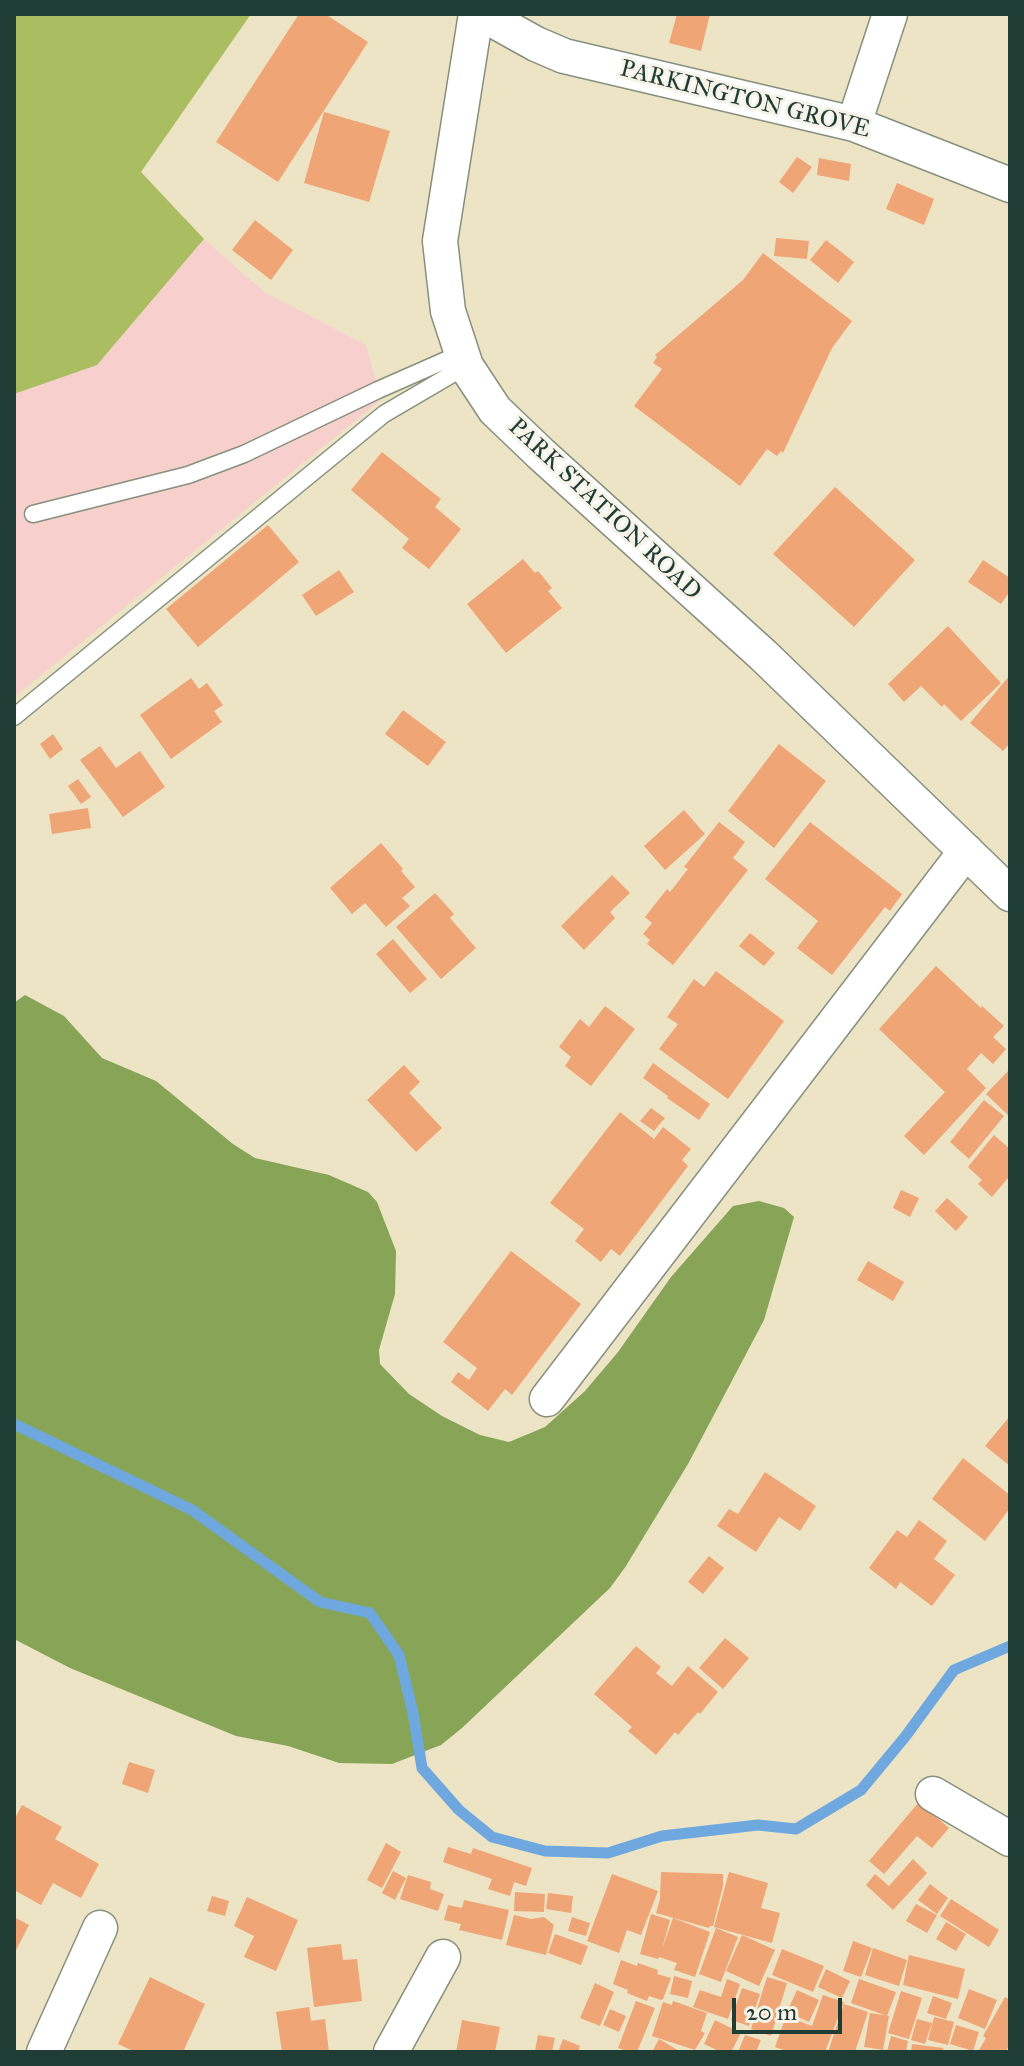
<!DOCTYPE html>
<html>
<head>
<meta charset="utf-8">
<style>
	body { margin:0 }
	#map { position:relative; width:1024px; height:2066px; overflow:hidden; background:#ede4c6; font-family:"IM FELL Great Primer",serif }
	canvas { display:block }
	.frame { position:absolute; inset:0; border:16px solid #1f3d34; pointer-events:none }
	.scale { position:absolute; left:732px; top:1998px; width:110px; height:36px; box-sizing:border-box; border:4px solid #1f3d34; border-top:0; padding-left:10px; font-size:24px; line-height:28px; white-space:nowrap; color:#1f3d34; -webkit-text-stroke:6px #f7f3e8; paint-order:stroke }
</style>
</head>
<body>
<div id="map">
<canvas width="1024" height="2066"></canvas>
<div class="frame"></div>
<div class="scale">20 m</div>
</div>
<script>
const c = document.querySelector('canvas').getContext('2d');
c.lineJoin = 'round';
function fill(path, color) { c.fillStyle = color; c.fill(path, 'evenodd'); }
const toPath = rows => new Path2D(rows.map(r => 'M' + r).join(''));
function stroke(path, color, width, dash) { c.strokeStyle = color; c.lineWidth = width; c.lineCap = dash ? 'butt' : 'round'; c.setLineDash(dash || []); c.stroke(path); }
function drawText(font, color, halo, rows, align = 'center') {
  c.font = font + ' "IM FELL Great Primer",serif'; c.lineWidth = 6; c.setLineDash([]); c.textBaseline = 'middle'; c.strokeStyle = halo; c.fillStyle = color; for (const [text, x, y, turn = 0] of rows) {
    c.save(); c.translate(x, y); c.rotate((+turn || 0) * Math.PI / 180); c.textAlign = isNaN(turn) ? turn : align; if (halo) c.strokeText(text, 0, 0); c.fillText(text, 0, 0); c.restore();
  }
}
fill(toPath([
	[204,239,264,292,366,345,381,400,14,697,14,394,97,365]
]), '#f7d0cd');
fill(toPath([
	[14,14,251,14,141,172,204,239,97,365,14,394]
]), '#aabd61');
fill(toPath([
	[25,995,64,1016,102,1058,156,1081,233,1144,255,1158,329,1175,368,1192,377,1202,396,1251,395,1294,379,1350,380,1364,409,1394,442,1416,480,1435,509,1442,545,1427,585,1391,618,1352,671,1277,733,1206,759,1201,784,1208,794,1217,764,1320,688,1464,626,1566,610,1588,462,1728,441,1745,392,1764,339,1763,288,1746,236,1736,70,1668,14,1639,14,1003]
]), '#87a457');
stroke(toPath([
	[14,1424,192,1510,320,1602,370,1613,399,1655,413,1713,422,1768,459,1810,492,1837,545,1851,608,1853,662,1836,758,1825,796,1829,861,1790,905,1737,954,1670,1010,1646]
]), '#6ea8de', 11);
fill(toPath([
	[299,14,325,14,368,42,278,182,216,142],
	[677,14,710,14,701,51,669,43],
	[324,112,390,131,369,202,304,183],
	[797,157,812,167,793,193,779,182],
	[819,158,851,164,849,181,817,175],
	[897,183,934,199,924,225,886,209],
	[255,220,293,250,271,280,232,250],
	[776,238,809,241,807,259,774,256],
	[826,240,854,262,838,283,810,260],
	[763,253,852,321,832,348,783,453,781,451,777,456,767,449,740,486,634,406,662,369,653,363,657,357,655,355,743,280],
	[382,452,441,499,435,507,461,529,429,569,402,548,409,539,351,490],
	[835,487,915,560,854,627,773,554],
	[268,525,299,562,198,647,166,609],
	[523,559,535,573,538,571,552,588,548,591,562,608,506,653,467,604],
	[983,560,1010,578,1010,591,1001,604,968,582],
	[339,570,354,592,316,616,302,595],
	[948,626,1001,683,961,721,944,704,942,707,921,686,904,702,888,684],
	[1010,675,1010,743,1003,751,970,723],
	[191,678,199,689,207,683,223,705,214,711,222,722,171,759,140,715],
	[403,710,446,742,428,766,385,734],
	[53,734,63,749,50,759,40,744],
	[779,744,826,781,774,848,728,811],
	[100,746,116,768,140,751,165,787,123,817,80,760],
	[78,779,91,797,81,804,68,786],
	[88,808,91,828,52,834,49,814],
	[684,810,705,834,665,870,644,846],
	[719,822,745,842,733,858,748,870,673,965,647,944,650,940,643,934,652,923,645,917,667,889,670,892,688,869,684,867],
	[810,822,902,894,890,911,885,907,832,975,797,948,818,921,765,879],
	[381,843,403,869,401,871,415,887,402,898,410,906,386,927,365,903,352,914,330,888],
	[612,875,630,893,610,912,615,918,584,950,561,926],
	[435,893,454,914,450,918,476,948,441,979,396,927],
	[750,933,775,953,764,966,739,946],
	[393,939,427,979,410,993,376,954],
	[936,966,981,1008,982,1006,1004,1026,993,1037,1006,1049,993,1064,981,1053,967,1069,986,1088,924,1155,904,1136,945,1092,879,1029],
	[716,971,784,1021,728,1099,659,1049,678,1024,667,1017,694,979,704,987],
	[605,1006,635,1029,591,1086,565,1066,571,1057,559,1047,580,1019,589,1027],
	[653,1063,710,1104,699,1120,667,1098,668,1096,643,1078],
	[404,1065,420,1082,409,1093,442,1128,416,1152,367,1100],
	[1010,1069,1010,1117,986,1094],
	[984,1100,1004,1116,969,1159,950,1142],
	[651,1108,665,1118,654,1131,640,1121],
	[620,1112,654,1139,663,1127,691,1149,682,1160,688,1166,620,1256,611,1249,601,1262,575,1241,584,1229,550,1203],
	[994,1135,1010,1149,1010,1180,1008,1178,992,1197,978,1184,982,1180,968,1167],
	[901,1190,919,1198,910,1217,893,1208],
	[947,1198,968,1217,956,1231,935,1211],
	[511,1251,581,1304,512,1395,505,1389,488,1411,451,1382,458,1372,469,1380,477,1368,443,1342],
	[868,1261,904,1282,893,1301,857,1280],
	[1010,1416,1010,1466,985,1446],
	[963,1458,1010,1495,1010,1508,985,1541,932,1499],
	[765,1472,816,1506,800,1531,779,1517,756,1552,717,1526,729,1509,738,1514],
	[919,1520,947,1541,934,1559,955,1575,932,1606,900,1582,896,1589,869,1568,897,1530,907,1537],
	[709,1556,724,1568,703,1594,688,1582],
	[725,1638,749,1658,723,1689,699,1668],
	[636,1646,661,1667,656,1673,672,1686,688,1666,718,1692,700,1714,698,1712,678,1735,675,1732,656,1755,628,1731,632,1727,594,1694],
	[129,1762,155,1770,148,1793,122,1784],
	[919,1802,949,1828,932,1848,917,1836,884,1874,869,1861],
	[22,1805,62,1827,55,1839,99,1864,81,1898,53,1883,41,1905,14,1890,14,1820],
	[386,1843,401,1852,382,1888,367,1880],
	[448,1847,471,1854,473,1848,532,1868,526,1886,514,1882,510,1896,488,1889,492,1879,443,1862],
	[913,1859,927,1873,893,1910,866,1885,875,1874,889,1886],
	[393,1871,406,1878,395,1900,382,1893],
	[661,1872,723,1874,723,1886,713,1926,710,1926,709,1928,656,1913,660,1899],
	[729,1872,768,1883,761,1908,780,1913,772,1943,714,1927],
	[612,1874,658,1891,641,1935,627,1930,619,1953,587,1941],
	[408,1875,431,1882,430,1889,444,1894,438,1911,400,1899],
	[930,1884,948,1898,937,1914,918,1900],
	[515,1892,545,1894,544,1912,514,1911],
	[548,1893,573,1896,571,1913,546,1909],
	[212,1896,229,1901,225,1916,207,1911],
	[247,1897,298,1920,276,1971,244,1957,254,1936,234,1926],
	[951,1899,999,1930,989,1947,940,1916],
	[464,1900,509,1910,502,1940,459,1930,461,1924,444,1920,448,1905,462,1908],
	[916,1904,937,1915,927,1933,906,1921],
	[651,1914,670,1920,662,1949,673,1918,710,1932,695,1977,674,1970,677,1963,659,1957,658,1959,640,1954],
	[514,1915,531,1919,544,1917,554,1925,546,1955,506,1945],
	[14,1917,29,1925,14,1954],
	[572,1917,590,1923,586,1936,568,1931],
	[946,1922,966,1934,956,1951,936,1939],
	[716,1928,738,1937,721,1982,699,1974],
	[555,1934,588,1946,581,1965,548,1953],
	[742,1935,775,1950,759,1986,726,1971],
	[853,1941,872,1948,861,1977,843,1971],
	[341,1944,343,1960,357,1959,362,2001,314,2007,307,1948],
	[873,1948,907,1960,899,1986,865,1975],
	[782,1949,824,1966,813,1992,772,1975],
	[909,1955,965,1969,958,1999,903,1985],
	[621,1960,637,1966,638,1963,658,1970,657,1974,671,1978,663,1999,661,2000,649,1996,647,2001,627,1993,628,1990,613,1984],
	[826,1969,850,1981,842,1998,818,1987],
	[674,1976,692,1981,688,1998,670,1994],
	[150,1977,205,2004,183,2052,130,2052,131,2050,118,2044],
	[767,1977,787,1983,771,2036,751,2029],
	[727,1979,740,1984,728,2019,693,2007,700,1990,721,1997],
	[859,1979,896,1992,887,2016,851,2003],
	[595,1983,614,1992,600,2026,580,2018],
	[742,1988,760,1994,749,2026,731,2020],
	[969,1989,997,2000,985,2029,958,2018],
	[797,1990,819,2000,809,2022,787,2012],
	[901,1991,922,1998,909,2039,888,2033],
	[823,1995,844,2002,825,2052,789,2052,775,2047,786,2016,812,2026],
	[933,1996,952,2003,946,2019,927,2013],
	[1005,1997,1010,2000,1010,2045,1005,2052,978,2052,986,2038,983,2036],
	[636,2001,655,2008,637,2052,629,2052,618,2048],
	[673,2001,707,2013,701,2031,705,2033,695,2050,652,2036,663,2002,672,2005],
	[844,2004,868,2012,855,2052,828,2052],
	[309,2007,311,2021,325,2019,329,2052,282,2052,276,2012],
	[610,2009,626,2016,619,2032,603,2025],
	[870,2013,889,2016,883,2050,864,2047],
	[934,2017,954,2022,948,2045,928,2040],
	[917,2019,932,2023,925,2044,911,2040],
	[462,2020,500,2027,495,2052,456,2052],
	[715,2020,741,2033,731,2052,721,2052,704,2044],
	[956,2025,979,2032,973,2051,950,2044],
	[538,2035,555,2038,552,2052,535,2051],
	[745,2035,761,2040,756,2052,738,2052],
	[891,2036,908,2041,906,2052,887,2052],
	[563,2039,580,2046,578,2052,558,2052],
	[659,2039,681,2052,652,2052],
	[912,2044,943,2048,943,2052,911,2052]
]), '#efa576');
const service = toPath([
	[33,514,188,475,244,454,378,390,462,353],
	[14,717,384,414,466,366]
]);
const minor = toPath([
	[476,14,440,241,448,311,466,366,495,410,541,454,763,655,1010,894],
	[482,14,536,44,564,56,854,124,1010,185],
	[854,124,890,14],
	[547,1399,966,851],
	[933,1794,1010,1839],
	[44,2052,100,1928],
	[391,2052,443,1957]
]);
stroke(service, '#86907d', 19);
stroke(minor, '#86907d', 37);
stroke(service, '#fff', 16);
stroke(minor, '#fff', 34);
drawText('24px', '#1f3d34', '#f7f3e8', [
	["PARKINGTON GROVE",745,100,14],
	["PARK STATION ROAD",604,510,43]
]);
</script>
</body>
</html>
